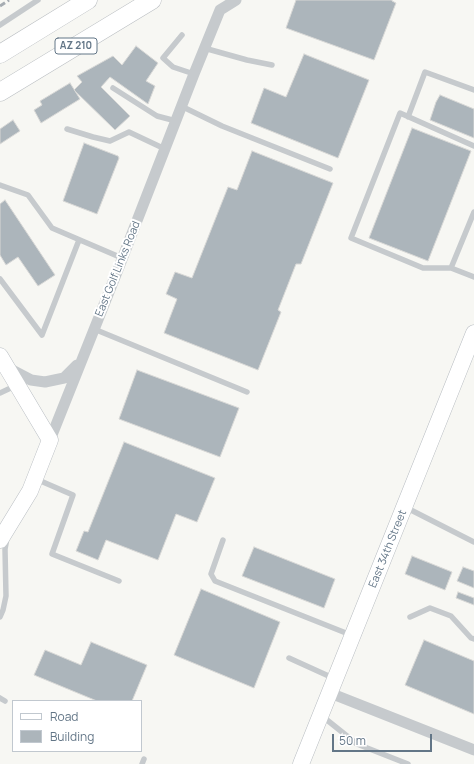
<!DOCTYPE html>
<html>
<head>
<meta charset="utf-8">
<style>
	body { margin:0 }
	#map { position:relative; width:474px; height:764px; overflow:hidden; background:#f7f7f3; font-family:Manrope,sans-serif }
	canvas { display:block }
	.legend { position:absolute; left:12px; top:700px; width:130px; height:52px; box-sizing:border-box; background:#fff; border:1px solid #c1c8cf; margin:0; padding:5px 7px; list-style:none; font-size:12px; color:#637687 }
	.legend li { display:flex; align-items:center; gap:8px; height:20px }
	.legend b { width:20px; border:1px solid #c1c8cf }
	.scale { position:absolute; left:332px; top:734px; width:100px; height:18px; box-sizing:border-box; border:2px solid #637687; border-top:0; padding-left:5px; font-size:12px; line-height:14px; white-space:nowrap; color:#637687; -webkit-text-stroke:3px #fff; paint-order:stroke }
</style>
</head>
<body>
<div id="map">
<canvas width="474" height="764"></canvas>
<ul class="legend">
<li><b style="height:5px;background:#fff"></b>Road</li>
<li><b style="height:11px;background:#acb5bb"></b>Building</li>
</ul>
<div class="scale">50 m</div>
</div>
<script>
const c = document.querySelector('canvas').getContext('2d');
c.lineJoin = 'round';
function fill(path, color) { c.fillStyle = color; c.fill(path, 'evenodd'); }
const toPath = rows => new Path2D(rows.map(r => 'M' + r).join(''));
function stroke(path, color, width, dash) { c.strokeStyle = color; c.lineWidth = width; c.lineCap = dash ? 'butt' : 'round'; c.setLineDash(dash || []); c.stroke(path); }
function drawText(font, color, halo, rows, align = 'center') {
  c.font = font + ' Manrope,sans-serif'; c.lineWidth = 4; c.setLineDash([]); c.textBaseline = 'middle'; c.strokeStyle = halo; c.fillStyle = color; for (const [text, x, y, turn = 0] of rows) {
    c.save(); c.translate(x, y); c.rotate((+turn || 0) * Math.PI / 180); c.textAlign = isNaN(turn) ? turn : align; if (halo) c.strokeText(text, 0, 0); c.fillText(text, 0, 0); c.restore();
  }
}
const building = toPath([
	[296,0,392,0,392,1,396,3,374,60,286,28,296,0],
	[136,46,158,63,146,81,155,86,148,104,110,77,101,87,130,116,115,130,74,90,82,82,77,76,113,56,122,65,136,46],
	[304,54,369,80,338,158,251,123,264,88,286,97,304,54],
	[70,83,80,99,41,123,34,110,42,105,40,101,70,83],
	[440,95,474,109,474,138,430,120,436,102,440,95],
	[13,120,20,131,0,144,0,129,13,120],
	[412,128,471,151,428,261,369,238,412,128],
	[84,143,118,156,119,158,97,214,63,201,84,143],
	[252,151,333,183,301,264,296,264,278,310,281,312,258,370,164,333,177,299,166,294,175,272,192,278,228,187,237,190,252,151],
	[5,200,55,275,38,286,18,257,6,265,0,255,0,204,5,200],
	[137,370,239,408,220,457,119,419,137,370],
	[124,442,215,478,197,522,176,514,158,560,106,540,98,560,76,551,84,531,88,532,124,442],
	[254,547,335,579,324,608,242,576,254,547],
	[412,556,452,572,445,590,405,574,412,556],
	[463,567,474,571,474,588,457,581,463,567],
	[201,589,280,622,254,688,174,655,201,589],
	[458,592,474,598,474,605,456,598,458,592],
	[424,640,474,661,474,714,405,685,424,640],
	[91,642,147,665,132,701,97,701,34,675,45,650,81,665,91,642]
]);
fill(building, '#acb5bb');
stroke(building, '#d8d8d6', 1);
const secondary = toPath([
	[0,356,50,440,30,491,0,540],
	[301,764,474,333]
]);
const primary = toPath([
	[0,54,88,0],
	[0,92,152,0]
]);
stroke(secondary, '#b8bdc2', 17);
stroke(primary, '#b9bdc1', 19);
stroke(toPath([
	[0,25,38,0],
	[182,35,163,58,173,67,194,74],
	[204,48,247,60,272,65],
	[113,88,157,116,176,121],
	[181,106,222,126,330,169],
	[408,117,425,72,474,90],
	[67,129,93,137,110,141,129,132,165,149],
	[474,146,400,113,351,238,423,268,451,268,474,277],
	[0,185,28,195,52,228,122,258],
	[451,268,474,212],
	[0,279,42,335,79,240],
	[94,329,247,392],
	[0,393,17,385],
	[36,479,73,495,52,554,119,581],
	[405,507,474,542],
	[223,540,211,574,215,581,351,635],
	[0,617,3,610,6,596,5,549,7,538],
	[410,617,430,608,451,616,471,638,474,639],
	[289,658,333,678],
	[0,698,5,701],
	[322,716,357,744,408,764],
	[142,764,144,759]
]), '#c6cacd', 5.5);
stroke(toPath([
	[8,368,31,380,45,382,64,378,77,365],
	[50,440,119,267,194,74,220,10,236,0],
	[330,693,474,750]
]), '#c6cacd', 11);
stroke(secondary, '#fff', 16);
stroke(primary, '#fff', 18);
stroke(toPath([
	[0,6,9,0]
]), '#a6acb2', 3, [6, 3]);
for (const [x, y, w] of [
	[76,46,42]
]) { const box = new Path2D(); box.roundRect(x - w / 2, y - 8, w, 16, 3); c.fillStyle = '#fff'; c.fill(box); stroke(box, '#637687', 1); }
drawText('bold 10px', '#637687', null, [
	["AZ 210",76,46]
]);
drawText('11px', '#637687', '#fff', [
	["East Golf Links Road",118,269,-68],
	["East 34th Street",388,549,-68]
]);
</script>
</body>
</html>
